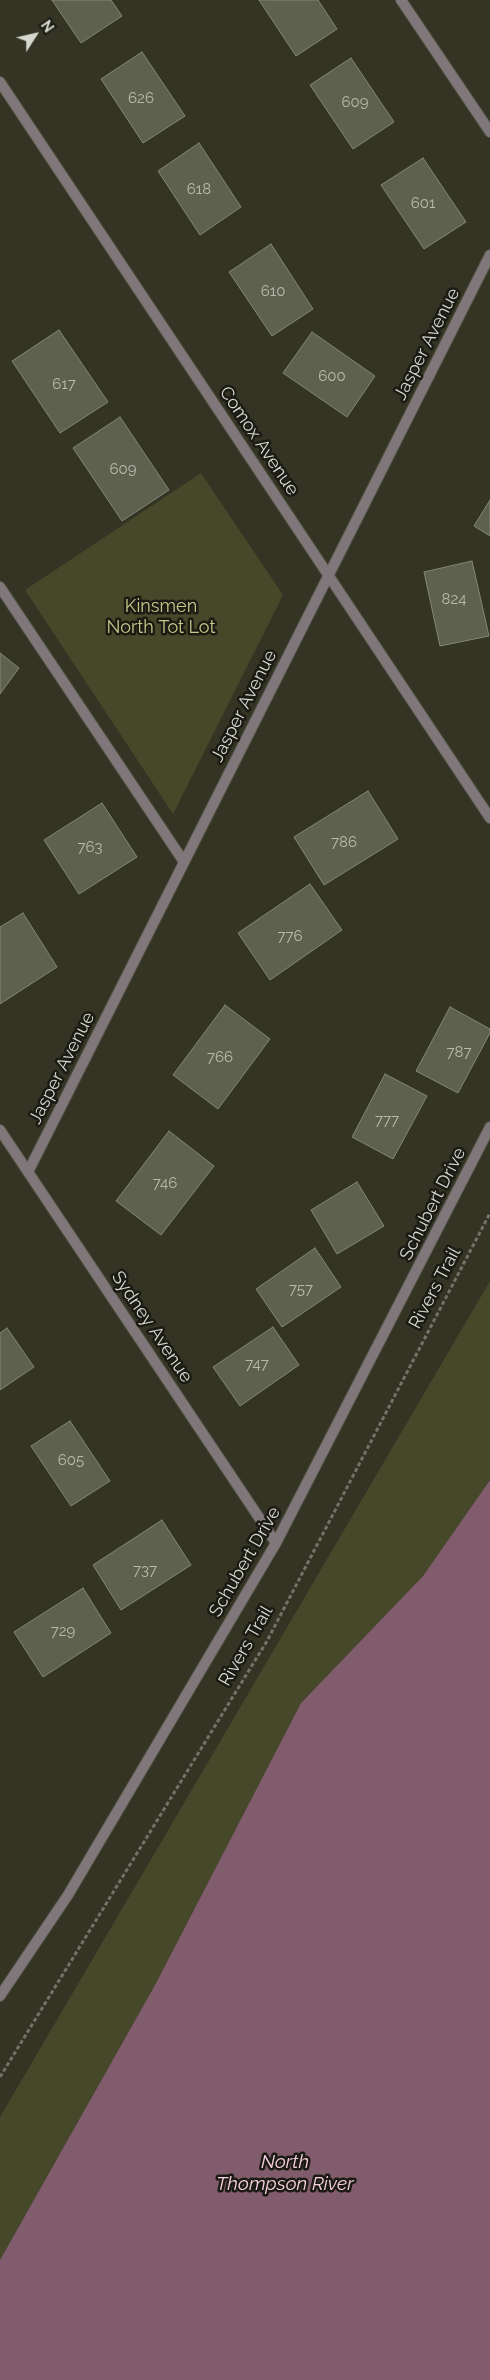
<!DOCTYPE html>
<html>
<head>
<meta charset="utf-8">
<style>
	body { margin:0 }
	#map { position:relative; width:490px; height:2380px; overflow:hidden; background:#333424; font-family:Raleway,sans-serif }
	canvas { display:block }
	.north { position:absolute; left:10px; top:10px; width:50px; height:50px; -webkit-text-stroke:4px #1b1b14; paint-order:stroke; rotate:55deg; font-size:14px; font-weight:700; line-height:20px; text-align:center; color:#d7d8ce }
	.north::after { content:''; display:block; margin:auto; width:18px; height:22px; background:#d7d8ce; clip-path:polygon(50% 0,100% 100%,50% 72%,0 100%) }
</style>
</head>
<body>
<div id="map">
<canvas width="490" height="2380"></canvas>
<div class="north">N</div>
</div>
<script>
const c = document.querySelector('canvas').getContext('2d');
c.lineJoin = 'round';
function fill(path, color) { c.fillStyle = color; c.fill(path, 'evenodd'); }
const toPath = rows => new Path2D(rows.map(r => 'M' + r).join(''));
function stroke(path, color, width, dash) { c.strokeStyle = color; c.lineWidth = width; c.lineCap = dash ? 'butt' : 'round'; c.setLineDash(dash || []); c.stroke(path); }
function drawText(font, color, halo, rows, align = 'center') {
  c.font = font + ' Raleway,sans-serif'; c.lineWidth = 5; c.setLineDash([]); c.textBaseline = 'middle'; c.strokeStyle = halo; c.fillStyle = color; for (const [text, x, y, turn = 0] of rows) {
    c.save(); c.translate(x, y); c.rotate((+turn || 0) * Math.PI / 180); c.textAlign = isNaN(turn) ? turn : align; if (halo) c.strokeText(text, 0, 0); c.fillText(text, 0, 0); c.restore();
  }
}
fill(toPath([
	[201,473,283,595,173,814,25,590],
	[490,1281,490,1480,423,1576,301,1703,155,1985,0,2260,0,2117]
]), '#46482a');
fill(toPath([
	[490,1480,490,2380,0,2380,0,2260,155,1985,301,1703,423,1576]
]), '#815c6d');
const building = toPath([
	[52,0,111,0,122,16,81,43,52,0],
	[259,0,318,0,337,29,296,56,259,0],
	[142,52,185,116,143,143,101,79,142,52],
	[351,58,394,122,353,149,310,85,351,58],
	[199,143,241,207,200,235,158,171,199,143],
	[423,158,466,222,424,249,381,185,423,158],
	[271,244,313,309,272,336,229,272,271,244],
	[59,330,108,402,60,433,12,361,59,330],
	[312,332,375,376,347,417,283,373,312,332],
	[120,417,169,490,122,521,73,448,120,417],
	[490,500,490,536,474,526,490,500],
	[472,561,489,636,440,646,424,572,472,561],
	[0,653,19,668,0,694,0,653],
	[368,791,398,839,324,885,294,837,368,791],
	[102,803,137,857,79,894,44,840,102,803],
	[310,884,342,930,270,980,238,933,310,884],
	[23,913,57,967,0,1004,0,927,23,913],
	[225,1005,270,1039,218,1109,173,1075,225,1005],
	[450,1007,490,1029,490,1033,458,1093,416,1071,450,1007],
	[385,1074,427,1096,393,1159,352,1137,385,1074],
	[169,1131,214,1166,161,1235,116,1201,169,1131],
	[357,1182,384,1226,337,1254,311,1210,357,1182],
	[315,1248,341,1287,282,1327,256,1289,315,1248],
	[273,1327,299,1365,240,1406,213,1367,273,1327],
	[7,1328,34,1367,0,1390,0,1333,7,1328],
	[70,1421,110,1481,71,1506,31,1446,70,1421],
	[162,1520,191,1565,121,1610,93,1565,162,1520],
	[83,1588,111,1633,43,1677,14,1632,83,1588]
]);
fill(building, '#5f614f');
stroke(building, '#858774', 1);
const lane = toPath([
	[0,587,184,862]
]);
const street = toPath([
	[401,0,490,132],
	[0,82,490,818],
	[0,1130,276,1543],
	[28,1172,490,255],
	[0,1996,68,1895,276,1543,490,1127]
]);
stroke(lane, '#515243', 12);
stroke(street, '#515243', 12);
stroke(toPath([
	[0,2077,267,1641,490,1213]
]), '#727365', 3, [4, 2.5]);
stroke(lane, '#80777b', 10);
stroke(street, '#80777b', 10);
drawText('15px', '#b9baae', null, [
	["626",141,98],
	["609",355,102],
	["618",199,189],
	["601",423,203],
	["610",273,291],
	["600",332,376],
	["617",64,384],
	["609",123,469],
	["824",454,599],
	["786",344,842],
	["763",90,847],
	["776",290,936],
	["787",459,1052],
	["766",220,1057],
	["777",387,1120],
	["746",165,1183],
	["757",301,1289],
	["747",257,1364],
	["605",71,1460],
	["737",145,1570],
	["729",63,1631]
]);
drawText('18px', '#d7d8ce', '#1b1b14', [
	["Jasper Avenue",427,344,-63],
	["Comox Avenue",259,441,56],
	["Jasper Avenue",244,706,-63],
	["Jasper Avenue",62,1068,-63],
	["Schubert Drive",433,1204,-63],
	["Rivers Trail",435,1288,-62],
	["Sydney Avenue",152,1327,56],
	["Schubert Drive",245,1562,-60],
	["Rivers Trail",246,1646,-60]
]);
drawText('18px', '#c4c888', '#1b1b14', [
	["Kinsmen",161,607],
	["North Tot Lot",161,628]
]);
drawText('italic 19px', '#f9d0e2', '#1b1b14', [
	["North",285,2162],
	["Thompson River",285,2184]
]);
</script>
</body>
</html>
